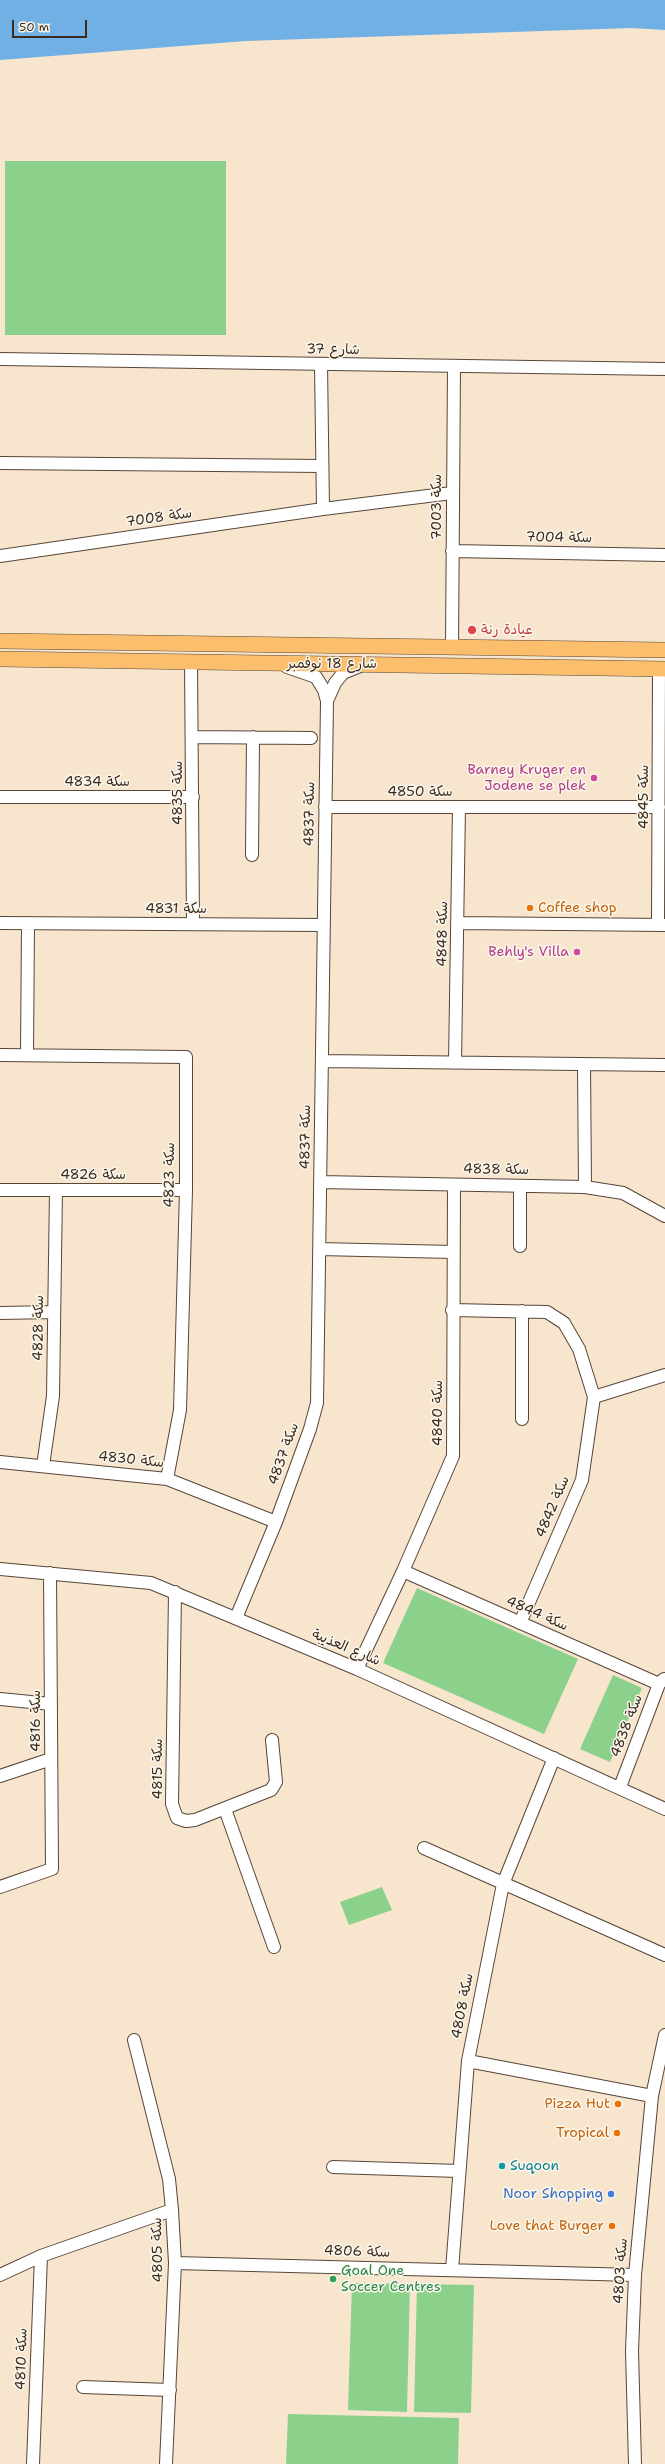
<!DOCTYPE html>
<html>
<head>
<meta charset="utf-8">
<style>
	body { margin:0 }
	#map { position:relative; width:665px; height:2464px; overflow:hidden; background:#f7e5ce; font-family:"Shantell Sans",sans-serif }
	canvas { display:block }
	.scale { position:absolute; left:12px; top:20px; width:75px; height:18px; box-sizing:border-box; border:2px solid #3b2a1e; border-top:0; padding-left:5px; font-size:12px; line-height:14px; white-space:nowrap; color:#3b2a1e; -webkit-text-stroke:3px #fbf7ec; paint-order:stroke }
</style>
</head>
<body>
<div id="map">
<canvas width="665" height="2464"></canvas>
<div class="scale">50 m</div>
</div>
<script>
const c = document.querySelector('canvas').getContext('2d');
c.lineJoin = 'round';
function fill(path, color) { c.fillStyle = color; c.fill(path, 'evenodd'); }
const toPath = rows => new Path2D(rows.map(r => 'M' + r).join(''));
function stroke(path, color, width, dash) { c.strokeStyle = color; c.lineWidth = width; c.lineCap = dash ? 'butt' : 'round'; c.setLineDash(dash || []); c.stroke(path); }
function drawText(font, color, halo, rows, align = 'center') {
  c.font = font + ' "Shantell Sans","Playpen Sans Arabic",sans-serif'; c.lineWidth = 3; c.setLineDash([]); c.textBaseline = 'middle'; c.strokeStyle = halo; c.fillStyle = color; for (const [text, x, y, turn = 0] of rows) {
    c.save(); c.translate(x, y); c.rotate((+turn || 0) * Math.PI / 180); c.textAlign = isNaN(turn) ? turn : align; if (halo) c.strokeText(text, 0, 0); c.fillText(text, 0, 0); c.restore();
  }
}
fill(toPath([
	[5,161,226,161,226,335,5,335],
	[417,1588,578,1659,544,1734,383,1663],
	[613,1675,642,1688,610,1762,580,1749],
	[382,1887,392,1910,349,1925,340,1902],
	[352,2283,410,2284,407,2412,348,2410],
	[417,2284,474,2285,471,2413,414,2412],
	[288,2414,459,2418,458,2464,286,2464]
]), '#8cd18b');
fill(toPath([
	[0,0,665,0,665,30,631,28,246,41,0,60]
]), '#71b0e4');
const minor = toPath([
	[0,359,665,369],
	[321,364,323,509],
	[0,463,322,466],
	[452,551,665,555],
	[0,556,323,509,452,493],
	[452,647,454,367],
	[191,662,193,924],
	[287,667,316,677,324,690,327,701],
	[192,737,311,738],
	[0,797,193,797],
	[325,807,659,807],
	[252,855,253,737],
	[0,923,323,925],
	[458,923,665,925],
	[658,925,659,669],
	[0,1055,186,1057,186,1190,180,1410,167,1479],
	[27,1055,28,923],
	[323,1061,665,1065],
	[455,1063,459,807],
	[584,1064,585,1187],
	[320,1182,585,1187,623,1193,665,1216],
	[0,1190,186,1190],
	[520,1246,520,1186],
	[319,1249,453,1252],
	[452,1310,547,1312,564,1323,579,1349,594,1397,582,1480,520,1623],
	[522,1311,522,1419],
	[0,1313,54,1312],
	[594,1397,665,1375],
	[0,1462,167,1479,276,1522],
	[43,1466,53,1396,56,1190],
	[0,1569,151,1583,357,1669,665,1809],
	[403,1571,659,1684],
	[175,1592,172,1804,177,1818,186,1821,195,1820,271,1790,276,1782,272,1740],
	[236,1618,276,1522,310,1429,317,1403,327,701,335,683,343,673,360,666],
	[357,1669,403,1571,453,1456,454,1185],
	[0,1699,51,1704],
	[0,1776,51,1759],
	[620,1787,659,1684,664,1679],
	[225,1809,274,1947],
	[424,1848,665,1955],
	[0,1887,52,1869,50,1573],
	[134,2040,169,2179,172,2210,175,2263,166,2464],
	[468,2061,652,2096],
	[333,2167,459,2171],
	[175,2263,635,2275],
	[452,2270,468,2061,503,1884,554,1758],
	[0,2275,41,2256,172,2210],
	[83,2387,170,2390],
	[33,2464,41,2256],
	[635,2464,632,2351,635,2275,652,2096,665,2035]
]);
const major = toPath([
	[0,641,665,650],
	[0,659,665,669]
]);
stroke(minor, '#574638', 14);
stroke(major, '#574638', 16);
stroke(minor, '#fff', 12);
stroke(major, '#fabe6d', 15);
for (const [x, y, r, color] of [
	[472,630,5,"#e0444e"],
	[594,778,4,"#d1479c"],
	[530,908,4,"#e8710a"],
	[577,952,4,"#d1479c"],
	[618,2104,4,"#e8710a"],
	[617,2133,4,"#e8710a"],
	[502,2166,4,"#0f9aa8"],
	[611,2194,4,"#3f7fe0"],
	[612,2226,4,"#e8710a"],
	[333,2279,4,"#2e9e5b"]
]) { const dot = new Path2D(); dot.arc(x, y, r, 0, 2 * Math.PI); c.fillStyle = color; c.fill(dot); stroke(dot, '#fbf7ec', 1.5); }
drawText('14px', '#3b2a1e', '#fbf7ec', [
	["شارع 37",333,350,1],
	["سكة 7003",437,507,-90],
	["سكة 7008",159,518,-8],
	["سكة 7004",559,538,1],
	["شارع 18 نوفمبر",332,664],
	["سكة 4834",97,782],
	["سكة 4850",420,792],
	["سكة 4835",178,793,-90],
	["سكة 4845",644,797,-90],
	["سكة 4837",310,814,-89],
	["سكة 4831",176,909],
	["سكة 4848",443,934,-89],
	["سكة 4837",306,1137,-89],
	["سكة 4838",496,1170,1],
	["سكة 4826",93,1175],
	["سكة 4823",170,1175,-89],
	["سكة 4828",39,1328,-89],
	["سكة 4840",438,1413,-90],
	["سكة 4837",284,1454,-70],
	["سكة 4830",131,1460,6],
	["سكة 4842",553,1507,-67],
	["سكة 4844",537,1614,24],
	["شارع العذيبة",346,1648,23],
	["سكة 4816",36,1721,-90],
	["سكة 4838",627,1726,-69],
	["سكة 4815",158,1769,-90],
	["سكة 4808",463,2006,-79],
	["سكة 4805",158,2250,-91],
	["سكة 4806",357,2252,2],
	["سكة 4803",621,2271,-86],
	["سكة 4810",22,2359,-88]
]);
drawText('14px', '#be3a42', '#fbf7ec', [
	["عيادة رنة",481,630]
], 'left');
drawText('14px', '#b23c85', '#fbf7ec', [
	["Barney Kruger en",586,770],
	["Jodene se plek",586,786],
	["Behly's Villa",569,952]
], 'right');
drawText('14px', '#c56008', '#fbf7ec', [
	["Coffee shop",538,908,"left"],
	["Pizza Hut",610,2104],
	["Tropical",609,2133],
	["Love that Burger",604,2226]
], 'right');
drawText('14px', '#0d838f', '#fbf7ec', [
	["Suqoon",510,2166]
], 'left');
drawText('14px', '#366cbe', '#fbf7ec', [
	["Noor Shopping",603,2194]
], 'right');
drawText('14px', '#27864d', '#fbf7ec', [
	["Goal One",341,2271],
	["Soccer Centres",341,2287]
], 'left');
</script>
</body>
</html>
